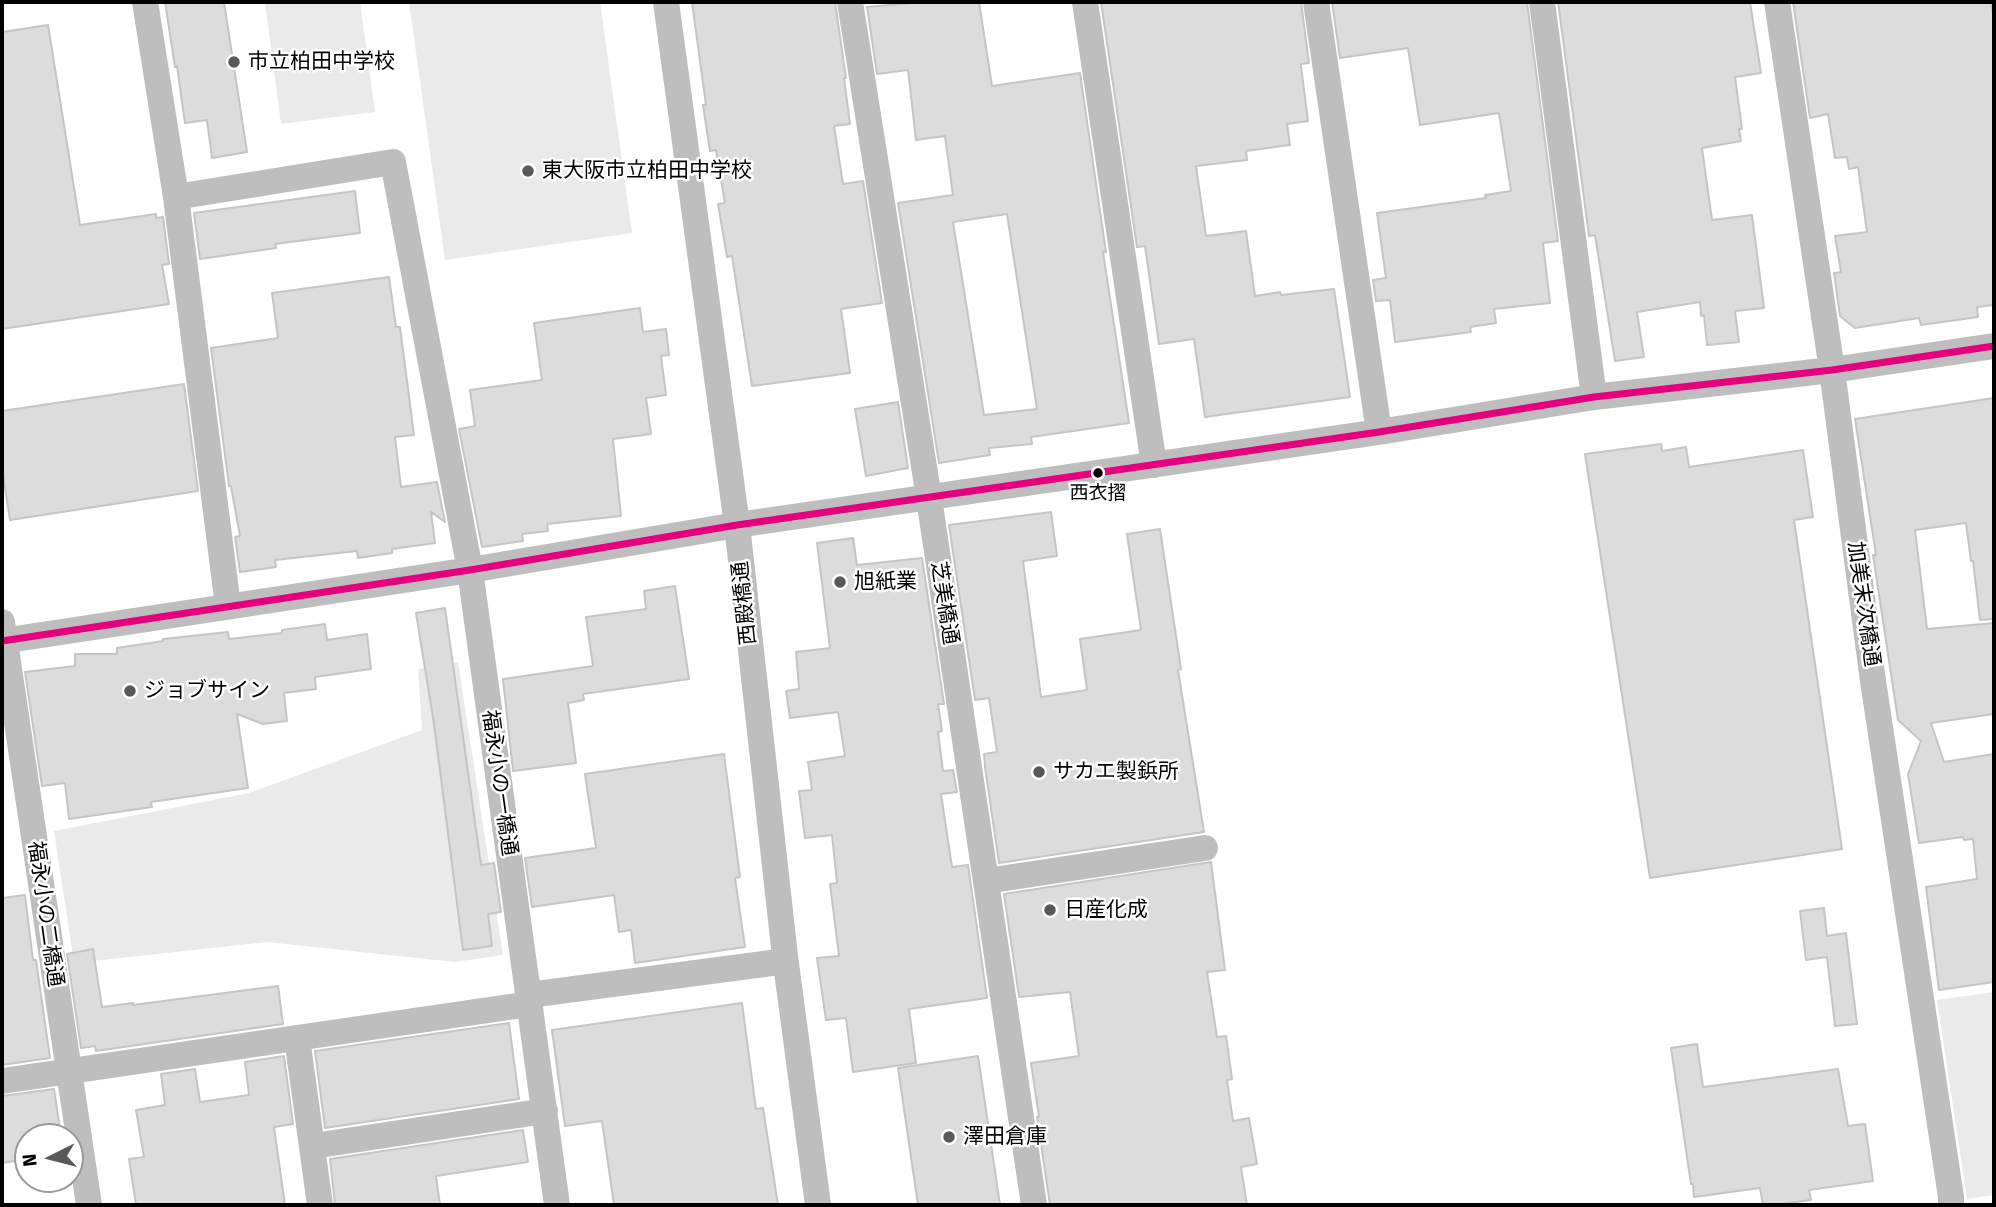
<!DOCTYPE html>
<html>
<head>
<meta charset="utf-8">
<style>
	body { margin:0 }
	#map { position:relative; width:1996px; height:1207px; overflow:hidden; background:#fff; font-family:"Fira Sans",sans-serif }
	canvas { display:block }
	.frame { position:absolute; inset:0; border:4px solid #000; pointer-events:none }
	.north { position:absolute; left:14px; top:1123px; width:70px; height:70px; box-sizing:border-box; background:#fff; border:2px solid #999; border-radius:50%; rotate:264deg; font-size:19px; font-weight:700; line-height:28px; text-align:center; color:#000 }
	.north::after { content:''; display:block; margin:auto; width:24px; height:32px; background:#595959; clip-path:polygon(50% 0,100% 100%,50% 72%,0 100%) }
</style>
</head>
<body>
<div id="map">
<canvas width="1996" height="1207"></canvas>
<div class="frame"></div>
<div class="north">N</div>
</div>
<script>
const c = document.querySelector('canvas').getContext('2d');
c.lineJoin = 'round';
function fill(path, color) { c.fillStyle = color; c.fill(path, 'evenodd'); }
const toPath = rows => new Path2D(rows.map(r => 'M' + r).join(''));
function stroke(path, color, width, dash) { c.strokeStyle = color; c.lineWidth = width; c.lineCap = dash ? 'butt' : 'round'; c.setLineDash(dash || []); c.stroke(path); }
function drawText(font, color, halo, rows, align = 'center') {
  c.font = font + ' "Fira Sans","Noto Sans JP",sans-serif'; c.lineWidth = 5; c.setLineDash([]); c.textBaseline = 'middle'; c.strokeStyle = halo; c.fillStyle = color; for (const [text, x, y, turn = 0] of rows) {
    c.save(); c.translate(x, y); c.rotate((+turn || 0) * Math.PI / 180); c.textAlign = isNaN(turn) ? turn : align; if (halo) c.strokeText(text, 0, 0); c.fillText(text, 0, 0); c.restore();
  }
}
fill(toPath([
	[265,2,360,2,375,112,281,124],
	[409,2,600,2,632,233,445,260],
	[458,662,503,955,455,962,267,942,74,963,54,831,249,793,422,730,418,669],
	[1994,992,1994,1195,1967,1199,1937,1000]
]), '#eaeaea');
const building = toPath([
	[165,2,224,2,247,152,212,158,207,120,185,123,177,66,175,67,165,2],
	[692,2,835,2,846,78,844,78,850,124,834,126,843,184,863,181,882,303,841,309,850,373,752,386,732,256,727,257,718,204,725,203,716,150,710,151,703,105,706,105,692,2],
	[922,2,979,2,992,86,1080,73,1106,252,1103,252,1129,423,1031,437,1032,444,989,448,990,455,939,463,898,203,953,195,945,136,916,140,908,70,877,74,867,7,922,2],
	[1007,214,1037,409,984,415,953,222,1007,214],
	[1101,2,1301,2,1309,63,1301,64,1301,66,1308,121,1287,124,1290,145,1246,151,1247,160,1196,166,1206,236,1246,231,1255,296,1280,292,1281,295,1334,289,1350,397,1205,417,1194,339,1159,344,1145,246,1137,247,1101,2],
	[1332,2,1527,2,1558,241,1543,243,1550,303,1494,309,1496,323,1470,327,1471,332,1395,342,1390,300,1376,301,1373,280,1386,278,1377,213,1486,198,1485,195,1511,191,1499,113,1420,125,1408,48,1340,58,1332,2],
	[1558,2,1750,2,1761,73,1735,77,1742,129,1739,129,1741,141,1702,148,1712,220,1752,215,1764,308,1735,311,1739,342,1707,345,1704,315,1701,316,1700,302,1637,312,1644,357,1615,361,1595,235,1589,236,1558,2],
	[1793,2,1991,2,1994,23,1994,305,1977,307,1978,317,1921,325,1919,318,1855,328,1840,316,1834,273,1841,272,1835,236,1867,232,1858,167,1849,169,1847,157,1835,158,1828,114,1810,118,1793,2],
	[48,25,80,225,156,214,156,218,163,217,169,264,162,265,169,304,2,329,2,32,48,25],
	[355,191,360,233,275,244,276,248,200,259,194,213,355,191],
	[389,277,396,327,400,327,414,435,395,437,401,487,437,482,445,522,431,512,435,543,392,549,392,553,358,558,357,551,275,560,276,567,240,572,235,537,240,536,231,486,229,486,211,348,278,338,272,293,389,277],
	[640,308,643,332,666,329,669,355,661,356,666,395,646,398,651,434,613,439,621,516,547,524,548,531,522,534,523,541,482,547,459,429,475,426,470,390,542,380,534,323,640,308],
	[184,384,198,491,10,520,2,468,2,411,184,384],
	[1994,398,1994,619,1980,620,1973,561,1971,561,1966,523,1915,530,1927,629,1994,623,1994,714,1931,723,1944,762,1994,754,1994,982,1939,990,1926,887,1977,879,1973,839,1964,840,1963,837,1919,843,1908,774,1921,741,1898,720,1873,555,1876,555,1855,419,1994,398],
	[898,402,908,468,866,476,855,409,898,402],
	[1661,444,1662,451,1686,447,1689,467,1803,450,1813,517,1794,520,1842,849,1650,878,1585,454,1661,444],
	[1051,512,1057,556,1023,561,1041,697,1087,690,1080,639,1141,630,1127,534,1160,529,1181,669,1178,670,1204,832,999,863,985,767,984,754,997,752,989,698,975,700,949,525,1051,512],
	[853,538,857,565,922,558,944,704,938,704,942,731,938,732,943,771,953,770,957,792,941,794,952,867,968,865,987,998,909,1009,916,1063,853,1072,846,1018,826,1020,817,958,839,956,830,884,837,883,832,835,805,838,799,791,812,790,808,762,845,756,838,712,790,718,786,691,799,689,796,652,830,648,817,543,853,538],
	[675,586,689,679,583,694,584,700,568,703,576,763,513,771,503,679,593,666,586,617,646,609,644,591,675,586],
	[445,608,481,865,494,863,501,912,488,914,492,946,463,950,434,724,416,613,445,608],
	[325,624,327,640,367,634,371,669,315,677,316,689,284,693,287,721,263,724,237,714,248,788,151,802,152,807,69,819,65,783,42,786,25,672,75,666,75,654,117,654,117,648,163,641,163,639,228,632,229,639,282,633,282,630,325,624],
	[724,754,740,877,735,878,745,947,635,963,631,930,619,932,614,895,532,907,525,858,596,848,585,774,724,754],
	[1211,862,1225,970,1207,972,1217,1037,1226,1036,1232,1079,1227,1080,1233,1121,1249,1118,1257,1164,1241,1167,1247,1205,1050,1205,1037,1117,1039,1117,1031,1063,1079,1056,1070,992,1019,997,1004,894,1211,862],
	[25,895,33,960,36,960,50,1058,2,1065,2,898,25,895],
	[1824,908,1827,936,1846,933,1857,1024,1835,1026,1827,957,1806,960,1800,911,1824,908],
	[93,949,102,1007,133,1003,133,1005,278,986,283,1024,96,1051,95,1046,81,1048,67,954,93,949],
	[742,1003,756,1109,763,1108,778,1205,614,1205,602,1121,565,1126,552,1030,742,1003],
	[509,1023,519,1099,325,1128,315,1051,509,1023],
	[1697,1044,1703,1087,1838,1069,1848,1126,1865,1124,1873,1181,1809,1190,1811,1200,1774,1205,1763,1205,1760,1188,1694,1197,1693,1184,1691,1184,1671,1048,1697,1044],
	[284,1056,293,1124,274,1127,285,1205,136,1205,129,1159,144,1157,136,1110,165,1105,161,1074,195,1069,200,1102,249,1095,245,1062,284,1056],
	[978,1056,1000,1205,918,1205,898,1068,978,1056],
	[54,1089,61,1137,28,1137,28,1159,2,1163,2,1096,54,1089],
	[523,1130,528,1162,436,1176,440,1205,335,1205,330,1159,523,1130]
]);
fill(building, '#dcdcdc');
stroke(building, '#c5c5c5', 2);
stroke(toPath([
	[145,2,176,197,393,162,470,570,557,1205],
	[666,2,737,525,785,956,818,1205],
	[850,2,929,498,1034,1205],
	[1085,2,1154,465],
	[1316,2,1379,432],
	[1542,2,1594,397],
	[1777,2,1832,370,1873,681,1951,1197,1951,1205],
	[176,197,228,606],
	[2,622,89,1205],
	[2,641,470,570,737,525,1379,432,1594,397,1832,370,1994,346],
	[986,881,1205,848],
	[529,995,779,962,785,956],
	[297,1038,320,1205],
	[2,1081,530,1004],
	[313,1146,545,1111]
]), '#bebebe', 26);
stroke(toPath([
	[2,641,470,570,737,525,1379,432,1594,397,1832,370,1994,346]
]), '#e5007d', 7);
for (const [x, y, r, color] of [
	[234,62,7,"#595959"],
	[528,171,7,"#595959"],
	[1098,473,6,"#000"],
	[840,582,7,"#595959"],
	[130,691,7,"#595959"],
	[1039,772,7,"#595959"],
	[1050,910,7,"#595959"],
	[949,1137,7,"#595959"]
]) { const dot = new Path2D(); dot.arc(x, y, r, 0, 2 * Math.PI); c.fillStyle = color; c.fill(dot); stroke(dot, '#fff', 2.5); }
drawText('19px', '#000', '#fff', [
	["西衣摺",1098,494]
]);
drawText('21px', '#000', '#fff', [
	["市立柏田中学校",248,62],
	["東大阪市立柏田中学校",542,171],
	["旭紙業",854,582],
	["ジョブサイン",144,691],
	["サカエ製鋲所",1053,772],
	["日産化成",1064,910],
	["澤田倉庫",963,1137]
], 'left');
drawText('21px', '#000', '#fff', [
	["西殿橋通",745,603,-96],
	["芝美橋通",944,603,81],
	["加美末次橋通",1863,604,82],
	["福永小の一橋通",499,783,82],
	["福永小の二橋通",45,914,82]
]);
</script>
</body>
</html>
